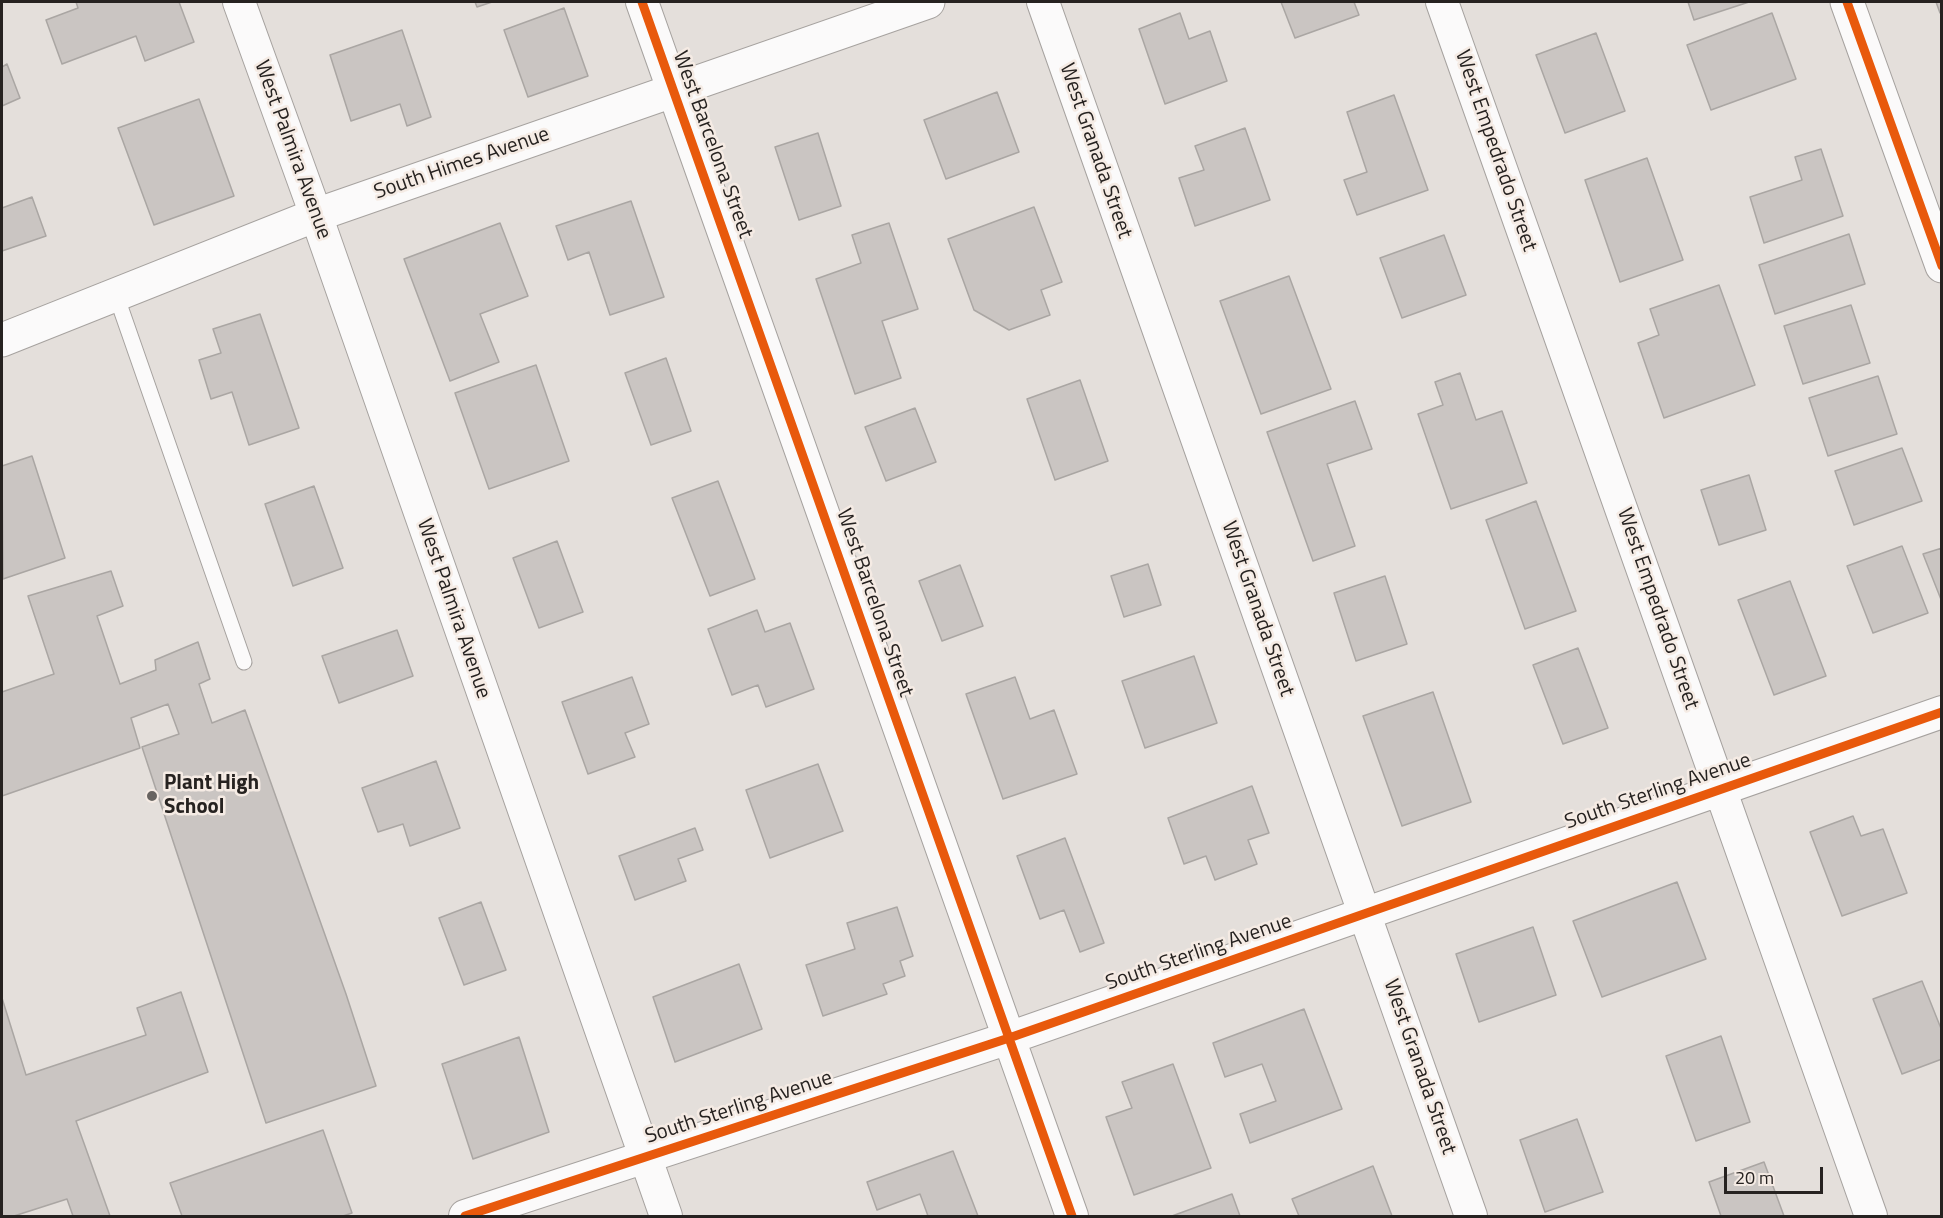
<!DOCTYPE html>
<html>
<head>
<meta charset="utf-8">
<style>
	body { margin:0 }
	#map { position:relative; width:1943px; height:1218px; overflow:hidden; background:#e4dfdb; font-family:"Titillium Web",sans-serif }
	canvas { display:block }
	.frame { position:absolute; inset:0; border:3px solid #262220; pointer-events:none }
	.scale { position:absolute; left:1724px; top:1167px; width:99px; height:27px; box-sizing:border-box; border:3px solid #262220; border-top:0; padding-left:8px; font-size:18px; line-height:21px; white-space:nowrap; color:#262220; -webkit-text-stroke:4px #f5ebe4; paint-order:stroke }
</style>
</head>
<body>
<div id="map">
<canvas width="1943" height="1218"></canvas>
<div class="frame"></div>
<div class="scale">20 m</div>
</div>
<script>
const c = document.querySelector('canvas').getContext('2d');
c.lineJoin = 'round';
function fill(path, color) { c.fillStyle = color; c.fill(path, 'evenodd'); }
const toPath = rows => new Path2D(rows.map(r => 'M' + r).join(''));
function stroke(path, color, width, dash) { c.strokeStyle = color; c.lineWidth = width; c.lineCap = dash ? 'butt' : 'round'; c.setLineDash(dash || []); c.stroke(path); }
function drawText(font, color, halo, rows, align = 'center') {
  c.font = font + ' "Titillium Web",sans-serif'; c.lineWidth = 5; c.setLineDash([]); c.textBaseline = 'middle'; c.strokeStyle = halo; c.fillStyle = color; for (const [text, x, y, turn = 0] of rows) {
    c.save(); c.translate(x, y); c.rotate((+turn || 0) * Math.PI / 180); c.textAlign = isNaN(turn) ? turn : align; if (halo) c.strokeText(text, 0, 0); c.fillText(text, 0, 0); c.restore();
  }
}
const building = toPath([
	[76,2,179,2,194,42,145,61,136,36,62,64,46,20,78,8,76,2],
	[475,2,492,2,477,7,475,2],
	[1281,2,1354,2,1359,15,1295,38,1281,2],
	[1688,2,1749,2,1694,20,1688,2],
	[1936,2,1942,2,1942,12,1940,13,1936,2],
	[564,8,588,76,528,97,504,30,564,8],
	[1180,13,1189,39,1210,31,1227,81,1165,104,1139,29,1180,13],
	[1772,13,1796,79,1711,110,1687,45,1772,13],
	[402,30,431,117,407,126,400,104,351,121,330,55,402,30],
	[1596,33,1625,111,1565,133,1536,55,1596,33],
	[7,64,20,98,2,106,2,67,7,64],
	[997,92,1019,152,946,179,924,120,997,92],
	[1394,95,1428,190,1357,215,1344,180,1367,172,1347,112,1394,95],
	[199,99,234,196,154,225,118,128,199,99],
	[1245,128,1270,200,1195,226,1179,178,1204,170,1195,146,1245,128],
	[818,133,841,206,799,220,775,147,818,133],
	[1821,149,1843,216,1764,243,1750,197,1802,180,1795,157,1821,149],
	[1647,158,1683,260,1620,282,1585,180,1647,158],
	[32,197,46,236,2,251,2,208,32,197],
	[631,201,664,297,610,315,589,252,568,260,556,226,631,201],
	[1034,207,1062,282,1041,290,1050,315,1009,330,974,310,948,239,1034,207],
	[500,223,528,296,480,314,499,362,450,381,404,259,500,223],
	[889,223,918,309,882,321,901,378,855,394,816,279,861,263,852,235,889,223],
	[1849,234,1865,284,1775,314,1759,265,1849,234],
	[1444,235,1466,295,1402,318,1380,258,1444,235],
	[1289,276,1331,389,1261,414,1220,301,1289,276],
	[1719,285,1755,385,1664,418,1638,343,1659,335,1650,309,1719,285],
	[1851,305,1870,363,1803,384,1784,326,1851,305],
	[260,314,299,428,249,445,232,392,211,399,199,360,221,353,213,329,260,314],
	[666,358,691,431,651,445,625,373,666,358],
	[536,365,569,461,489,489,455,393,536,365],
	[1460,373,1476,420,1502,411,1527,483,1451,509,1418,414,1443,405,1435,382,1460,373],
	[1878,376,1897,434,1828,456,1809,398,1878,376],
	[1080,380,1108,461,1055,480,1027,399,1080,380],
	[1355,401,1372,449,1327,464,1355,546,1313,561,1267,432,1355,401],
	[915,408,936,462,886,481,865,427,915,408],
	[1902,448,1922,501,1854,525,1835,471,1902,448],
	[32,456,65,558,3,579,2,466,32,456],
	[1749,475,1766,530,1719,545,1701,490,1749,475],
	[718,481,755,579,710,596,672,498,718,481],
	[314,486,343,568,293,586,265,504,314,486],
	[1536,501,1576,611,1525,629,1486,520,1536,501],
	[557,541,583,612,539,628,513,558,557,541],
	[1902,546,1928,613,1873,633,1847,566,1902,546],
	[1942,548,1942,602,1923,554,1942,548],
	[1148,564,1161,605,1124,617,1111,576,1148,564],
	[960,565,983,626,942,641,919,581,960,565],
	[111,571,123,606,97,616,120,684,156,670,155,660,198,642,210,679,199,684,212,723,245,710,346,994,376,1086,266,1123,142,747,179,734,168,704,131,718,140,748,2,796,2,692,54,674,28,596,111,571],
	[1385,576,1407,644,1356,661,1334,593,1385,576],
	[1790,581,1826,676,1774,695,1738,600,1790,581],
	[757,610,765,632,790,623,814,689,766,707,758,685,732,695,708,629,757,610],
	[397,630,413,676,339,703,322,656,397,630],
	[1578,648,1608,728,1563,744,1533,665,1578,648],
	[1194,656,1217,723,1145,748,1122,681,1194,656],
	[632,677,649,724,625,733,635,757,588,774,562,702,632,677],
	[1015,677,1030,719,1054,710,1077,774,1003,799,966,694,1015,677],
	[1433,692,1471,802,1402,826,1363,716,1433,692],
	[436,761,460,828,410,846,403,824,378,832,362,788,436,761],
	[818,764,843,831,770,858,746,790,818,764],
	[1252,786,1269,833,1248,840,1257,864,1215,880,1206,856,1184,864,1168,818,1252,786],
	[1853,816,1861,836,1883,829,1907,893,1842,916,1810,832,1853,816],
	[695,828,703,850,678,859,686,881,635,900,619,856,695,828],
	[1065,838,1104,943,1080,952,1064,910,1040,919,1017,856,1065,838],
	[1677,882,1706,959,1602,997,1573,921,1677,882],
	[481,902,506,970,464,985,439,918,481,902],
	[897,907,913,956,900,961,905,976,883,984,887,994,823,1016,806,965,855,949,847,923,897,907],
	[1533,927,1556,995,1479,1022,1456,954,1533,927],
	[739,964,762,1029,675,1062,653,997,739,964],
	[1922,981,1942,1031,1942,1059,1902,1074,1873,999,1922,981],
	[181,992,208,1072,76,1121,110,1216,73,1216,67,1199,14,1216,2,1216,2,998,26,1075,146,1035,137,1008,181,992],
	[1304,1009,1342,1109,1250,1143,1240,1114,1276,1101,1262,1064,1225,1077,1213,1043,1304,1009],
	[1721,1036,1750,1122,1696,1141,1666,1056,1721,1036],
	[519,1037,549,1132,473,1159,442,1064,519,1037],
	[1173,1064,1211,1168,1134,1195,1106,1117,1132,1108,1122,1082,1173,1064],
	[1577,1119,1603,1192,1545,1212,1520,1140,1577,1119],
	[323,1130,352,1213,343,1216,182,1216,170,1183,323,1130],
	[953,1151,978,1216,928,1216,920,1194,877,1210,867,1182,953,1151],
	[1764,1162,1784,1216,1721,1216,1709,1182,1764,1162],
	[1373,1166,1392,1216,1299,1216,1292,1199,1373,1166],
	[1232,1194,1240,1216,1172,1216,1232,1194]
]);
fill(building, '#cac5c2');
stroke(building, '#aaa6a3', 1.5);
const lane = toPath([
	[116,295,244,662]
]);
const street = toPath([
	[239,2,316,215,666,1216],
	[642,2,1072,1216],
	[1043,2,1471,1216],
	[1442,2,1871,1216],
	[465,1216,1009,1038,1942,712]
]);
const secondary = toPath([
	[1847,2,1942,266],
	[2,340,316,215,928,2]
]);
stroke(lane, '#a6a29f', 17);
stroke(street, '#a6a29f', 34);
stroke(secondary, '#a6a29f', 35);
stroke(lane, '#fbfafa', 15);
stroke(street, '#fbfafa', 32);
stroke(secondary, '#fbfafa', 33);
stroke(toPath([
	[642,2,1072,1216],
	[1847,2,1942,266],
	[465,1216,1009,1038,1942,712]
]), '#e8590c', 9);
for (const [x, y, r, color] of [
	[152,796,6,"#686461"]
]) { const dot = new Path2D(); dot.arc(x, y, r, 0, 2 * Math.PI); c.fillStyle = color; c.fill(dot); stroke(dot, '#f5ebe4', 2); }
drawText('21px', '#262220', '#f5ebe4', [
	["West Barcelona Street",712,145,70],
	["West Palmira Avenue",292,150,70],
	["West Granada Street",1095,151,71],
	["West Empedrado Street",1495,151,71],
	["South Himes Avenue",462,164,-19],
	["West Barcelona Street",874,603,71],
	["West Palmira Avenue",453,609,71],
	["West Granada Street",1257,609,71],
	["West Empedrado Street",1657,609,71],
	["South Sterling Avenue",1658,792,-19],
	["South Sterling Avenue",1199,953,-19],
	["West Granada Street",1419,1067,71],
	["South Sterling Avenue",739,1108,-18]
]);
drawText('bold 21px', '#262220', '#f5ebe4', [
	["Plant High",164,784],
	["School",164,808]
], 'left');
</script>
</body>
</html>
